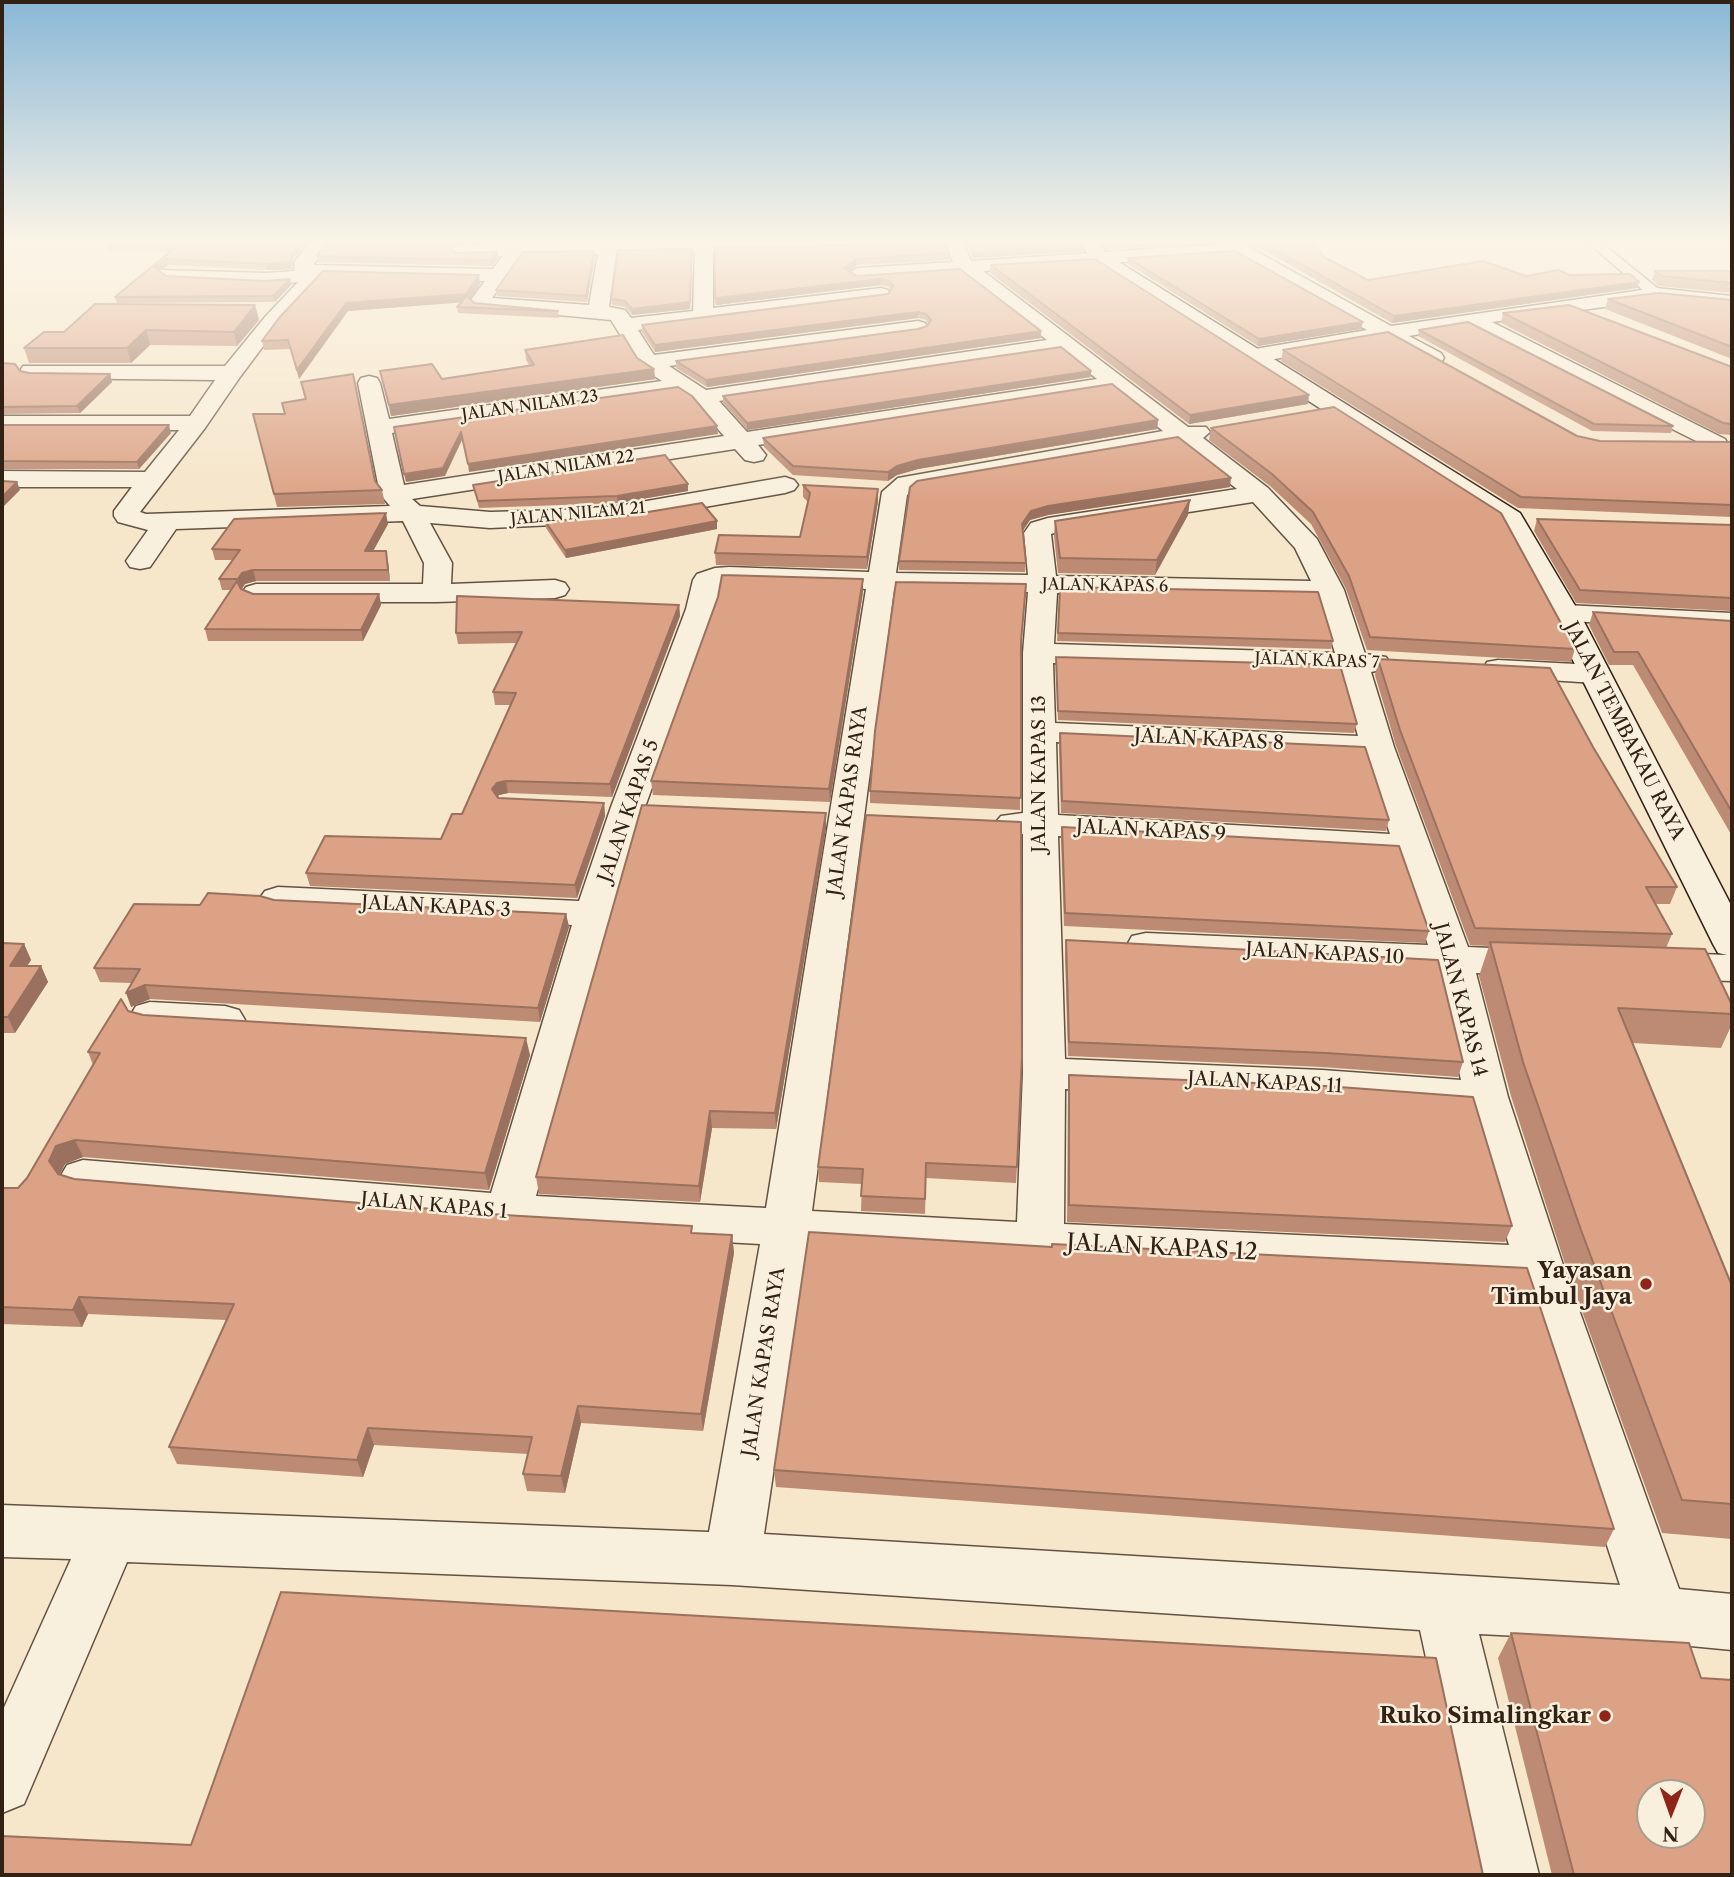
<!DOCTYPE html>
<html>
<head>
<meta charset="utf-8">
<style>
	body { margin:0 }
	#map { position:relative; width:1734px; height:1877px; overflow:hidden; background:#f6e6ca; font-family:"Libre Caslon Text",serif }
	canvas { display:block }
	.frame { position:absolute; inset:0; border:4px solid #322115; pointer-events:none }
	.north { position:absolute; left:1636px; top:1779px; width:70px; height:70px; box-sizing:border-box; background:#f9efdd; border:2px solid #a99d8d; border-radius:50%; rotate:181deg; font-size:19px; font-weight:700; line-height:28px; text-align:center; color:#322115 }
	.north::after { content:''; display:block; margin:auto; width:24px; height:32px; background:#8f2418; clip-path:polygon(50% 0,100% 100%,50% 72%,0 100%) }
</style>
</head>
<body>
<div id="map">
<canvas width="1734" height="1877"></canvas>
<div class="frame"></div>
<div class="north">N</div>
</div>
<script>
const c = document.querySelector('canvas').getContext('2d');
c.lineJoin = 'round';
const toPath = rows => new Path2D(rows.map(r => 'M' + r).join(''));
function stroke(path, color, width, dash) { c.strokeStyle = color; c.lineWidth = width; c.lineCap = dash ? 'butt' : 'round'; c.setLineDash(dash || []); c.stroke(path); }
function fill(path, color) { c.fillStyle = color; c.fill(path, 'evenodd'); }
function drawText(font, color, halo, rows, align = 'center') {
  c.font = font + ' "Libre Caslon Text",serif'; c.lineWidth = 5; c.setLineDash([]); c.textBaseline = 'middle'; c.strokeStyle = halo; c.fillStyle = color; for (const [text, x, y, turn = 0] of rows) {
    c.save(); c.translate(x, y); c.rotate((+turn || 0) * Math.PI / 180); c.textAlign = isNaN(turn) ? turn : align; if (halo) c.strokeText(text, 0, 0); c.fillText(text, 0, 0); c.restore();
  }
}
const lane = toPath([
	[1585,240,1598,240,1661,291,1661,297,1651,297,1585,240]
]);
const street = toPath([
	[312,240,331,240,313,265,493,269,503,256,457,257,448,251,457,245,511,244,514,240,533,240,531,244,855,240,857,243,855,247,848,249,713,251,713,308,881,288,888,290,891,294,888,298,638,330,654,355,918,321,925,323,928,327,925,331,918,333,669,366,706,390,1047,340,961,273,857,280,847,274,857,268,953,262,944,240,962,240,971,261,1225,244,1222,240,1241,240,1245,245,1391,326,1656,288,1732,296,1732,308,1656,300,1492,322,1725,439,1728,444,1725,449,1716,451,1467,326,1409,336,1441,353,1444,358,1441,363,1433,365,1385,340,1257,362,1249,360,1246,355,1249,350,1367,330,1235,255,983,271,1188,427,1206,427,1210,432,1203,438,1268,488,1317,539,1344,590,1365,654,1386,657,1390,663,1386,669,1371,672,1394,747,1468,947,1537,950,1551,954,1557,963,1551,972,1537,976,1476,973,1508,1097,1563,1265,1679,1589,1732,1594,1732,1650,1659,1643,1479,1634,1539,1875,1473,1875,1420,1630,732,1585,127,1562,24,1804,2,1813,2,1712,71,1559,2,1557,2,1505,709,1532,760,1244,508,1230,83,1194,67,1189,60,1177,67,1165,83,1160,491,1193,572,925,278,911,265,907,259,899,265,891,278,887,579,901,611,807,686,609,693,580,697,574,715,568,729,567,869,572,882,492,898,478,1163,431,1112,390,758,445,766,455,763,460,754,462,745,460,735,449,412,499,420,506,490,512,562,510,618,506,785,477,794,480,798,485,794,490,785,493,618,522,490,528,430,523,452,563,451,584,555,580,565,583,569,589,565,595,555,598,437,602,256,602,246,599,242,593,246,587,256,584,423,584,424,563,403,521,176,529,150,567,140,569,130,567,126,561,148,530,118,522,114,516,114,511,132,487,2,487,2,471,145,472,179,430,2,430,2,416,190,416,215,380,31,378,23,376,20,371,23,366,225,366,265,317,298,282,267,285,168,280,161,278,158,274,161,270,267,273,294,271,295,261,312,240],
	[695,252,693,311,631,318,625,310,609,307,616,253,695,252],
	[598,254,589,305,492,298,522,255,598,254],
	[324,277,485,281,470,301,475,307,611,320,640,367,662,381,389,419,380,383,377,378,369,376,361,378,358,383,380,494,390,506,146,514,140,512,205,428,240,377,279,325,324,277],
	[1061,351,1097,379,747,432,719,401,1061,351],
	[679,392,694,402,724,436,404,485,392,433,679,392],
	[1178,443,1237,489,1048,518,1031,523,1024,533,1028,575,896,573,907,495,916,488,1178,443],
	[1253,502,1295,548,1311,581,1056,576,1051,534,1054,533,1253,502],
	[729,583,866,589,766,1208,536,1196,613,914,645,807,716,609,720,584,729,583],
	[894,590,1028,592,1023,653,1023,813,1001,816,995,823,1001,830,1023,834,1023,1073,1017,1222,812,1211,894,590],
	[1057,593,1318,598,1335,653,1054,644,1057,593],
	[1053,663,1340,671,1358,736,1055,723,1053,663],
	[1056,742,1364,756,1390,834,1058,815,1056,742],
	[1058,836,1398,856,1428,945,1146,933,1132,936,1127,945,1132,954,1146,957,1436,971,1461,1080,1322,1070,1065,1059,1058,836],
	[1065,1089,1322,1100,1469,1111,1509,1245,1064,1224,1065,1089],
	[807,1247,1521,1283,1620,1585,764,1534,807,1247],
	[1565,605,1732,613,1732,631,1555,620,1550,614,1555,608,1565,605],
	[1498,660,1595,665,1606,667,1610,674,1606,681,1595,683,1487,676,1483,669,1487,662,1498,660],
	[1661,953,1732,955,1732,981,1661,979,1647,975,1641,966,1647,957,1661,953],
	[150,1002,225,1006,239,1010,245,1020,239,1030,225,1034,150,1030,136,1026,130,1016,136,1006,150,1002]
]);
const secondary = toPath([
	[1080,240,1098,240,1106,254,1520,513,1580,614,1732,907,1732,956,1718,953,1713,944,1550,614,1500,524,1091,261,1080,240]
]);
stroke(lane, '#635242', 3);
stroke(street, '#635242', 3);
stroke(secondary, '#322115', 3);
fill(lane, '#f9efdd');
fill(street, '#f9efdd');
fill(secondary, '#f9efdd');
fill(toPath([
	[310,240,293,259,292,269,267,270,168,265,159,271,166,276,291,285,275,302,117,303,115,297,170,252,108,251,106,244],
	[328,240,511,240,510,241,457,242,449,248,456,253,497,252,498,259,492,266,318,262,317,256],
	[535,240,622,240,535,241],
	[857,240,944,240,949,253,949,260,857,265,849,271,857,276,960,269,1041,331,1041,338,707,387,676,368,676,361,918,329,927,326,928,324,926,320,918,318,655,352,642,332,642,325,888,294,891,290,889,287,881,285,716,305,715,298,856,243],
	[965,240,1081,240,1083,245,1083,251,973,258],
	[1100,240,1221,240,1220,242,1106,249],
	[1246,240,1312,240,1324,257,1368,280,1570,275,1637,288,1392,323],
	[692,249,690,309,632,315,625,307,612,305,611,299],
	[595,257,587,302,497,296,496,290],
	[1128,258,1361,329,1258,346,1128,264],
	[991,265,1308,404,1189,424,990,273],
	[1655,271,1732,271,1732,293,1659,286,1652,280],
	[480,284,470,299,474,303,558,311,559,318,458,313,457,307,461,302,348,311,299,379,290,349,264,350,262,341,279,318],
	[1608,299,1732,300,1732,359,1605,309],
	[1503,313,1732,366,1732,435,1719,434,1501,323],
	[259,320,237,346,150,345,131,363,29,363,24,348,64,332],
	[1419,330,1673,426,1671,433,1592,431,1418,336],
	[525,350,637,358,654,369,655,379,391,416,380,371,442,379,529,365,526,360],
	[1283,350,1577,436,1600,441,1732,442,1732,517,1518,508,1281,361],
	[2,363,20,371,29,373,110,374,112,382,80,413,2,414],
	[1091,377,747,430,723,403,723,396],
	[301,382,382,490,385,504,277,507,253,414,285,414,305,400],
	[1158,420,1157,429,918,469,897,475,888,481,793,475,764,447,763,438],
	[2,425,171,433,139,469,2,469],
	[1211,428,1575,649,1571,662,1367,650,1346,589,1311,524,1270,486,1209,440],
	[688,484,688,491,618,503,479,508,473,485],
	[803,485,878,489,878,501,867,569,716,565,715,553,800,537,808,502,803,497],
	[910,487,1230,487,1048,515,1030,520,1023,531,1026,563,1025,572,899,570,899,561],
	[1188,515,1155,575,1058,573,1054,536,1055,521],
	[1537,519,1732,525,1732,611,1576,603,1534,531],
	[545,521,717,521,717,529,566,558,546,528],
	[388,524,373,551,388,562,390,581,256,581,245,584,241,590,253,594,379,594,381,605,363,641,208,641,205,629,231,590,222,590,219,579,232,560,215,560,212,549],
	[863,579,863,592,830,802,653,795,651,781],
	[1060,587,1333,641,1331,649,1057,641],
	[679,605,680,616,612,797,508,793,499,795,498,798,604,803,605,816,577,898,310,886,306,873,441,839,462,814,511,705,495,705,493,692,516,643,458,644,456,633],
	[1593,612,1732,621,1732,836,1633,665,1609,665,1589,625],
	[1021,643,1020,810,870,803,870,791],
	[1056,657,1357,724,1354,733,1058,720,1056,666],
	[1378,659,1593,747,1677,887,1670,904,1655,904,1672,934,1666,948,1732,1005,1732,1024,1721,1048,1633,1043,1732,1286,1732,1539,1662,1533,1565,1264,1511,1096,1479,976,1489,946,1470,945,1396,746,1375,675],
	[1060,733,1389,820,1386,831,1061,813,1059,745],
	[1021,822,1017,1167,1016,1183,926,1178,925,1214,861,1211,862,1184,819,1182,818,1167],
	[1062,827,1429,931,1425,943,1064,926,1061,839],
	[826,829,776,1129,712,1128,700,1202,539,1194,536,1177],
	[274,900,566,914,569,927,540,1022,150,999,131,1007,132,983,100,982,94,968,200,905],
	[1066,940,1463,1062,1458,1077,1322,1067,1068,1056,1065,955],
	[2,943,24,944,31,960,27,966,41,966,48,982,15,1033,2,1033],
	[128,1011,143,1015,530,1055,489,1190,83,1157,65,1164,60,1175,74,1179,693,1233,732,1235,734,1253,703,1431,581,1423,565,1493,527,1491,523,1474,528,1454,374,1445,363,1477,177,1464,169,1447,226,1320,88,1314,82,1327,2,1324,2,1188,18,1188,27,1178,93,1065,88,1052],
	[1069,1075,1512,1226,1505,1242,1067,1222,1068,1092],
	[774,1470,1614,1529,1605,1547,776,1487],
	[1511,1633,1701,1678,1732,1875,1552,1875,1498,1658]
]), '#bd8b73');
fill(toPath([
	[303,240,310,240,293,259,292,269,267,270,265,264,292,253],
	[450,240,457,240,457,242,446,250,444,244],
	[1148,240,1221,240,1220,242,1106,249,1107,243],
	[1083,245,1083,251,973,258,973,252],
	[692,249,690,309,632,315,632,309],
	[594,251,595,257,587,302,586,296],
	[497,252,498,259,492,266,491,260],
	[166,259,168,265,156,273,154,267],
	[857,259,857,265,845,275,844,268],
	[479,275,480,284,468,302,348,311,299,379,297,370,346,303],
	[290,279,291,285,275,302,273,296],
	[881,279,881,285,716,305,715,298],
	[1639,282,1637,288,1392,323,1394,316],
	[255,305,259,320,237,346,234,332],
	[918,312,918,318,655,352,655,345],
	[1363,322,1361,329,1258,346,1259,339],
	[146,330,150,345,131,363,127,348],
	[1041,331,1041,338,707,387,706,380],
	[654,369,655,379,391,416,389,405],
	[1091,371,1091,377,747,430,747,423],
	[110,374,112,382,80,413,77,406],
	[1309,395,1308,404,1189,424,1190,415],
	[1158,420,1157,429,918,469,897,475,888,481,888,472,897,466,918,460],
	[169,425,171,433,139,469,137,462],
	[717,426,718,434,469,472,468,464],
	[461,432,462,440,445,476,406,482,404,474],
	[1231,478,1230,487,1048,515,1030,520,1021,533,1022,524,1031,511,1048,506],
	[17,482,20,490,2,508,2,497],
	[688,484,688,491,618,503,617,496],
	[878,489,878,501,867,569,867,557],
	[1190,500,1188,515,1155,575,1157,560],
	[386,513,388,524,367,562,365,551],
	[717,521,717,529,566,558,565,550],
	[386,551,388,562,390,581,388,570],
	[253,570,256,581,245,584,241,590,238,579,242,573],
	[863,579,863,592,830,802,829,789],
	[379,594,381,605,363,641,361,630],
	[679,605,680,616,612,797,610,784],
	[506,781,508,793,499,795,495,802,492,789,497,783],
	[604,803,605,816,577,898,575,885],
	[826,813,826,829,776,1129,775,1113],
	[566,914,569,927,540,1022,538,1008],
	[24,944,31,960,17,981,10,966],
	[41,966,48,982,15,1033,8,1017],
	[145,985,150,999,131,1007,126,993],
	[526,1038,530,1055,489,1190,485,1173],
	[710,1111,712,1128,700,1202,699,1186],
	[75,1140,83,1157,65,1164,58,1178,49,1161,56,1146],
	[732,1235,734,1253,703,1431,701,1414],
	[79,1297,88,1314,82,1327,73,1310],
	[578,1406,581,1423,565,1493,561,1476],
	[368,1428,374,1445,363,1477,357,1460]
]), '#9a715e');
const building = toPath([
	[111,240,303,240,292,253,290,262,265,264,166,259,154,267,166,276,265,281,290,279,273,296,115,297,177,246,106,244,111,240],
	[328,240,450,240,444,244,456,253,497,252,491,260,317,256,328,240],
	[858,240,944,240,949,253,857,259,844,268,857,276,960,269,1041,331,706,380,676,361,918,329,927,326,931,320,926,314,918,312,655,345,642,325,888,294,893,286,889,281,881,279,715,298,715,247,848,245,856,243,858,240],
	[968,240,1081,240,1083,245,973,252,968,240],
	[1105,240,1148,240,1107,243,1105,240],
	[1258,240,1312,240,1324,257,1368,280,1483,261,1526,276,1558,270,1570,275,1630,274,1639,282,1394,316,1258,240],
	[692,249,690,302,632,309,625,301,611,299,618,250,692,249],
	[594,251,586,296,496,290,523,252,594,251],
	[1235,251,1363,322,1259,339,1128,258,1235,251],
	[1095,259,1309,395,1190,415,991,265,1095,259],
	[323,271,479,275,466,294,346,303,297,370,288,340,262,341,279,318,323,271],
	[1655,271,1732,271,1732,283,1662,276,1655,271],
	[1659,293,1732,300,1732,347,1608,299,1659,293],
	[467,296,474,303,558,311,457,307,467,296],
	[95,304,255,305,234,332,146,330,127,348,24,348,44,332,64,332,95,304],
	[1569,305,1732,367,1732,424,1723,423,1503,313,1569,305],
	[1468,322,1673,426,1594,424,1419,330,1468,322],
	[1388,332,1577,436,1600,441,1732,442,1732,505,1521,497,1283,350,1388,332],
	[623,335,637,358,654,369,389,405,380,371,432,364,442,379,534,365,525,350,623,335],
	[1061,347,1091,371,747,423,723,396,1061,347],
	[2,363,15,364,20,371,29,373,110,374,77,406,2,407,2,363],
	[353,374,375,481,382,490,274,494,253,414,285,414,282,403,306,399,301,382,353,374],
	[1112,384,1158,420,918,460,897,466,888,472,793,466,763,438,1112,384],
	[678,387,692,396,717,426,468,464,461,432,443,468,404,474,394,427,678,387],
	[1334,407,1501,513,1575,649,1370,637,1349,576,1313,512,1272,474,1211,428,1334,407],
	[2,425,169,425,137,462,2,461,2,425],
	[1178,437,1231,478,1048,506,1031,511,1022,524,1026,563,899,561,910,487,917,481,1178,437],
	[665,455,688,484,617,496,478,501,473,485,665,455],
	[2,481,17,482,2,497,2,481],
	[803,485,878,489,867,557,715,553,719,535,800,537,810,493,803,485],
	[1190,500,1157,560,1060,558,1055,521,1190,500],
	[702,503,717,521,565,550,545,521,618,517,702,503],
	[386,513,365,551,386,551,388,570,253,570,242,573,238,579,219,579,240,550,212,549,234,519,386,513],
	[1537,519,1732,525,1732,598,1580,590,1537,519],
	[722,575,863,579,829,789,651,781,718,597,722,575],
	[237,581,241,589,253,594,379,594,361,630,205,629,237,581],
	[896,582,1026,584,1021,642,1021,798,870,791,875,731,896,582],
	[1060,587,1318,592,1333,641,1058,633,1060,587],
	[457,596,679,605,610,784,506,781,497,783,492,789,498,798,604,803,575,885,306,873,325,836,441,839,452,814,462,814,516,693,493,692,522,632,456,633,457,596],
	[1593,612,1732,621,1732,812,1638,652,1614,652,1593,612],
	[1056,657,1340,665,1357,724,1058,711,1056,657],
	[1378,659,1550,668,1593,747,1677,887,1646,887,1672,934,1475,928,1400,730,1378,659],
	[1060,733,1365,747,1389,820,1062,801,1060,733],
	[642,805,826,813,775,1113,710,1111,699,1186,536,1177,642,805],
	[866,815,1021,822,1022,1058,1017,1167,926,1163,925,1199,861,1196,863,1169,818,1167,866,815],
	[1062,827,1399,846,1429,931,1065,913,1062,827],
	[208,893,260,896,274,900,566,914,538,1008,145,985,126,993,140,969,94,968,134,904,200,905,208,893],
	[1066,940,1438,960,1463,1062,1326,1053,1069,1042,1066,940],
	[1490,942,1705,949,1732,1005,1732,1014,1618,1008,1732,1286,1732,1504,1682,1500,1581,1230,1523,1062,1490,942],
	[2,943,24,944,10,966,41,966,8,1017,2,1017,2,943],
	[121,999,128,1011,143,1015,526,1038,485,1173,75,1140,56,1146,49,1161,58,1174,74,1179,504,1215,692,1226,691,1233,732,1235,701,1414,578,1406,561,1476,523,1474,532,1437,368,1428,357,1460,169,1447,234,1304,79,1297,73,1310,2,1307,2,1188,18,1188,27,1178,100,1053,88,1052,121,999],
	[1069,1075,1326,1086,1473,1097,1512,1226,1069,1205,1069,1075],
	[809,1232,1052,1247,1052,1244,1527,1268,1614,1529,774,1470,809,1232],
	[281,1592,1436,1658,1483,1875,2,1875,2,1836,191,1845,281,1592],
	[1511,1633,1689,1643,1701,1678,1732,1680,1732,1875,1574,1875,1511,1633],
	[1650,1793,1692,1793,1692,1835,1650,1835,1650,1793]
]);
fill(building, '#dca286');
stroke(building, '#9a715e', 2);
const sky = c.createLinearGradient(0, 0, 0, 503);
sky.addColorStop(0, '#8ab8d6');
sky.addColorStop(0.48, '#fbf4e7');
sky.addColorStop(1, '#fbf4e700');
c.fillStyle = sky;
c.fillRect(0, 0, 1734, 503);
for (const [x, y, r, color] of [
	[1646,1284,7,"#8f2418"],
	[1605,1716,7,"#8f2418"]
]) { const dot = new Path2D(); dot.arc(x, y, r, 0, 2 * Math.PI); c.fillStyle = color; c.fill(dot); stroke(dot, '#f9efdd', 2.5); }
drawText('16px', '#322115', '#f9efdd', [
	["JALAN NILAM 23",530,406,-8],
	["JALAN NILAM 22",566,467,-9],
	["JALAN NILAM 21",578,514,-5],
	["JALAN KAPAS 6",1105,586,1],
	["JALAN KAPAS 7",1317,661,2]
]);
drawText('19px', '#322115', '#f9efdd', [
	["JALAN TEMBAKAU RAYA",1624,731,63],
	["JALAN KAPAS 8",1209,740,3],
	["JALAN KAPAS 13",1040,774,-90],
	["JALAN KAPAS RAYA",848,801,-82],
	["JALAN KAPAS 5",629,811,-71],
	["JALAN KAPAS 9",1151,831,3],
	["JALAN KAPAS 3",436,907,3],
	["JALAN KAPAS 10",1325,954,3],
	["JALAN KAPAS 14",1460,1000,75],
	["JALAN KAPAS 11",1265,1083,3],
	["JALAN KAPAS 1",434,1206,5],
	["JALAN KAPAS RAYA",764,1362,-81]
]);
drawText('23px', '#322115', '#f9efdd', [
	["JALAN KAPAS 12",1162,1248,3]
]);
drawText('bold 23px', '#322115', '#f9efdd', [
	["Yayasan",1632,1271],
	["Timbul Jaya",1632,1297],
	["Ruko Simalingkar",1591,1716]
], 'right');
</script>
</body>
</html>
